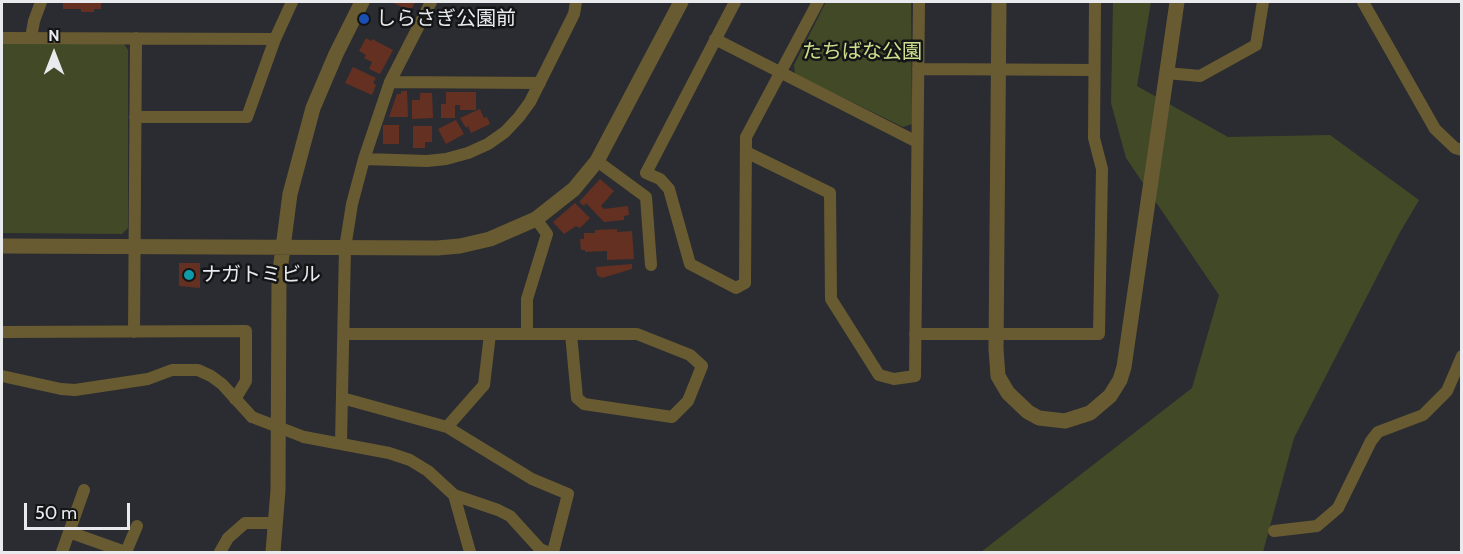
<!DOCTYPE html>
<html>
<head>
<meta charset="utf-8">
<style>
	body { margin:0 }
	#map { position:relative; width:1463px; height:554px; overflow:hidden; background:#2b2c31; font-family:Cabin,sans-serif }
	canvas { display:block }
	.frame { position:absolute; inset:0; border:3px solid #e9eaed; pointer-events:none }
	.north { position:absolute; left:24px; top:24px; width:60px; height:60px; -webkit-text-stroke:4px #141517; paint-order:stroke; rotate:0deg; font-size:16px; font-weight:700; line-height:24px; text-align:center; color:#e9eaed }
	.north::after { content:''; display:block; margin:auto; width:21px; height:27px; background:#e9eaed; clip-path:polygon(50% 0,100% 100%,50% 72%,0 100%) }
	.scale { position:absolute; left:24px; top:503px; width:106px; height:27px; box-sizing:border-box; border:3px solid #e9eaed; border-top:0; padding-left:8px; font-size:18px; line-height:21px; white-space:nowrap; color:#e9eaed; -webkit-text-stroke:4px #141517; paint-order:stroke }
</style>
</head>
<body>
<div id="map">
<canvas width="1463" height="554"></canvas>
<div class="frame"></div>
<div class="north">N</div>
<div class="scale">50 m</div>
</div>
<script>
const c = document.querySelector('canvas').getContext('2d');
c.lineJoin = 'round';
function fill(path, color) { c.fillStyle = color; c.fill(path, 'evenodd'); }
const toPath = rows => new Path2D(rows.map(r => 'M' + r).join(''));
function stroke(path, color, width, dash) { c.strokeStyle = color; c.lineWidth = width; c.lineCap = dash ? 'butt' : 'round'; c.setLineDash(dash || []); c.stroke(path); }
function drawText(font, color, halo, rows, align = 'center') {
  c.font = font + ' Cabin,"Noto Sans JP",sans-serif'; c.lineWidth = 5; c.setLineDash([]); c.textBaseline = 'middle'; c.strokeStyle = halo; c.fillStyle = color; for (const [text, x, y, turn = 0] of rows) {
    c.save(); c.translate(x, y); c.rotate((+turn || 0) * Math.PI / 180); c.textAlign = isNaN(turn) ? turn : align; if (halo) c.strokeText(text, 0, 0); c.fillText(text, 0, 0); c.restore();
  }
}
fill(toPath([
	[826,2,911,2,912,124,903,127,795,74,794,65],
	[1113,2,1151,2,1137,86,1228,137,1330,135,1419,200,1399,234,1294,438,1263,552,981,552,1192,388,1219,295,1126,158,1111,103],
	[2,43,124,44,128,50,128,228,122,234,2,233]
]), '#424927');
fill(toPath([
	[63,2,101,2,101,9,94,9,94,12,81,12,81,9,63,9],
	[391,2,415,2,411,11],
	[366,38,371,41,372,39,393,50,380,74,369,69,372,62,364,58,366,55,359,51],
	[353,67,376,78,373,83,376,85,372,95,345,83],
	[401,91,407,91,408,117,389,117,397,94,401,94],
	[446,92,476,92,476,110,460,110,460,105,455,105,455,118,441,118,441,104,446,104],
	[420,93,432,93,433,118,412,119,412,100,420,100],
	[480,109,484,118,487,117,490,124,471,133,468,126,466,128,460,118],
	[456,120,464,134,446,144,438,129],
	[383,125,399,125,399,144,383,144],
	[413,126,432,126,432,142,425,142,425,148,413,148],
	[600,179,614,191,601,206,604,209,628,206,629,215,624,216,624,220,604,222,586,203,584,206,579,202],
	[575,203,590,218,580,228,576,226,564,234,553,222],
	[617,229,617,232,632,231,634,259,607,260,607,251,585,252,585,250,581,250,580,239,584,239,584,233,595,233,595,230],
	[179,263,200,263,200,288,179,286],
	[632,264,632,269,602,278,597,275,596,267]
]), '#643021');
stroke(toPath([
	[735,2,646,173,660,179,669,189,690,264,736,288,745,283,746,137,818,2],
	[1363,2,1435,129,1455,148,1462,150],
	[2,38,275,39],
	[31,38,34,21,41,2],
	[715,39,917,142],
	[918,69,1094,70],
	[1166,73,1200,76,1256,45,1263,2],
	[390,82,540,83],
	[135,117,247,117,275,39,292,2],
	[746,152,830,193,831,299,879,375,894,379,915,376,919,2],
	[364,159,427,161,446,159,468,153,488,144,505,132,519,117,530,102,574,14,576,2],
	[597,161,646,197,651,265],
	[2,332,246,331,246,381,235,399],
	[134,332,136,38],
	[344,334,637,334,690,355,702,366,688,401,672,417,584,404,577,398,571,334],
	[527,334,527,299,547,234,536,219],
	[915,334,1099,334,1102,169,1094,138,1095,2],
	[2,376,61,389,75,390,148,379,172,370,198,370,211,376,222,384,252,417],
	[342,398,447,427,532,479,568,494,553,552],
	[447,427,484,385,490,334],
	[304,437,389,453,410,460,428,471,454,495,498,510,510,516,540,549,547,552],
	[341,443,345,248,352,204,364,159,390,82,431,2],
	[454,495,470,552],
	[1274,531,1317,526,1338,508,1371,441,1378,432,1423,415,1447,391,1462,356],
	[69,532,125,552],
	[62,552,84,490],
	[126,552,137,526],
	[220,552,228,538,245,523,276,523]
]), '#695b31', 12);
stroke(toPath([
	[999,2,996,349,998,376,1008,393,1028,412,1039,418,1065,421,1090,413,1110,396,1120,380,1124,367,1177,2],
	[2,246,437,248,460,246,490,239,536,219,574,189,597,161,681,2],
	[273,552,278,490,279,278,290,194,313,108,336,54,362,2]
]), '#695b31', 15);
stroke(toPath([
	[252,417,304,437]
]), '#695b31', 12);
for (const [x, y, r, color] of [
	[364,19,6,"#1a4fb4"],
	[189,275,6,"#0f9aa8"]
]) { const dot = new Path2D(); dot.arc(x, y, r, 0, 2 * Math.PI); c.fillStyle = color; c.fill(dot); stroke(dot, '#141517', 2); }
drawText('20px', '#e9eaed', '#141517', [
	["しらさぎ公園前",376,19],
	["ナガトミビル",201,275]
], 'left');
drawText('20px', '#cee08c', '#141517', [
	["たちばな公園",862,52]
]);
</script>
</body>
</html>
